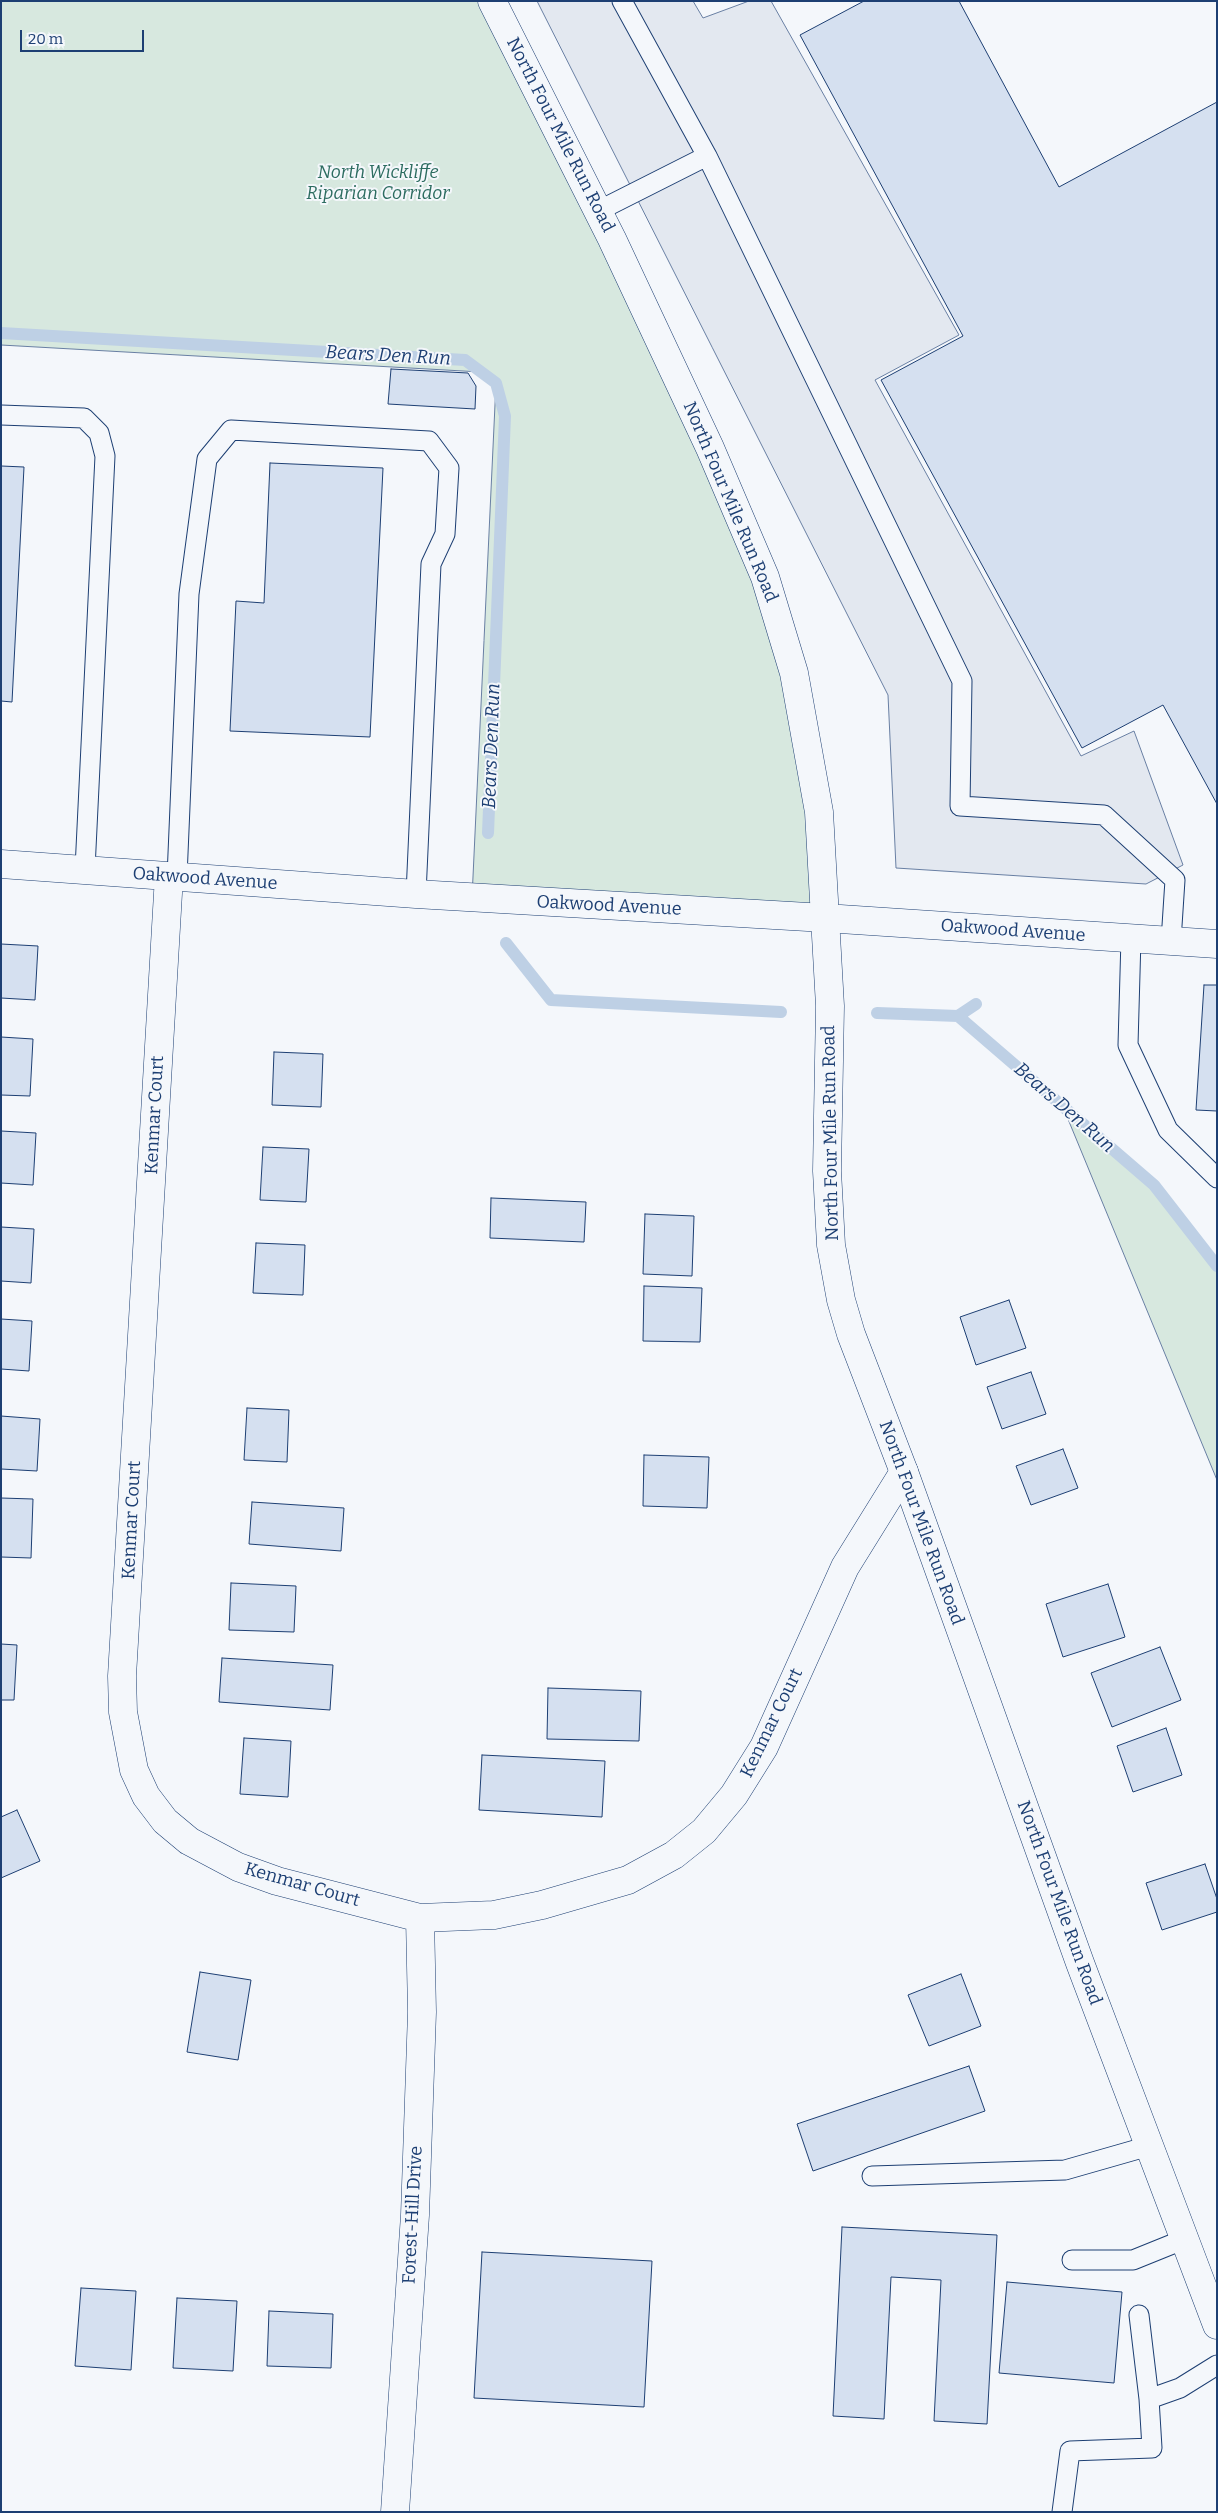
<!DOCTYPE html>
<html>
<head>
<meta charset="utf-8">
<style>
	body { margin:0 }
	#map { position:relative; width:1218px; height:2513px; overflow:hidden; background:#f4f7fb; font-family:Bitter,serif }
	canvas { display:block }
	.frame { position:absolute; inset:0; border:2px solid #1d3f73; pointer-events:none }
	.scale { position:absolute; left:20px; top:30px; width:124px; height:22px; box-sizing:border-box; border:2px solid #1d3f73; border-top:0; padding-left:6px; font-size:15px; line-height:18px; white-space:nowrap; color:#1d3f73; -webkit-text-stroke:4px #f4f7fb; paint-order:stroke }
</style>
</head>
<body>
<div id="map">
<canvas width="1218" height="2513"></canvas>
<div class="frame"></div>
<div class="scale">20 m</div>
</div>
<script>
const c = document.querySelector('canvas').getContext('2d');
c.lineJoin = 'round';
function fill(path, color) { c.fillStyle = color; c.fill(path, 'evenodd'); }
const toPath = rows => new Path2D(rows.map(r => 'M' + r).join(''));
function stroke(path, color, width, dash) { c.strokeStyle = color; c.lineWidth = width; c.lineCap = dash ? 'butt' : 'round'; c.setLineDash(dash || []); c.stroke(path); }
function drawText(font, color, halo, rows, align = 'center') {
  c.font = font + ' Bitter,serif'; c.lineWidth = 4; c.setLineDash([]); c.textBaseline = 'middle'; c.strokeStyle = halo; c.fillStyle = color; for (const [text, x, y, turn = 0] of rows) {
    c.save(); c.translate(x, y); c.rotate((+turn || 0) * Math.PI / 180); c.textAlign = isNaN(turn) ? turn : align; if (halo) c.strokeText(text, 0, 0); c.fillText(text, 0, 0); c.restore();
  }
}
const green = toPath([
	[1,1,492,1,765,577,825,918,472,898,496,383,481,372,1,345,1,1],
	[1063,1107,1154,1185,1217,1266,1217,1480,1063,1107]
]);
fill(green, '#d7e8df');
stroke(green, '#687fa3', 1);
const parking = toPath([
	[537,1,693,1,703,18,749,1,771,1,959,335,875,380,1081,756,1134,731,1183,865,1146,884,896,868,888,695,537,1]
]);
fill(parking, '#e3e8f0');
stroke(parking, '#687fa3', 1);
stroke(toPath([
	[1,333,465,360,496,383,505,416,488,833],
	[506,943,551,1000,781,1012],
	[877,1013,958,1016,1154,1185,1217,1266],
	[958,1016,976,1004]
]), '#bed0e5', 12);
const building = toPath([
	[864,1,959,1,1059,187,1217,102,1217,804,1163,705,1082,748,881,380,963,336,800,35,864,1],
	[391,369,468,373,476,386,475,409,388,404,391,369],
	[270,463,383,468,370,737,230,731,236,601,264,603,270,463],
	[1,466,24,467,12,702,1,701,1,466],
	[1,944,38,946,35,1000,1,998,1,944],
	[1204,985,1217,985,1217,1111,1196,1110,1204,985],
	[1,1037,33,1039,30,1096,1,1095,1,1037],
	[274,1052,323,1054,321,1107,272,1105,274,1052],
	[1,1131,36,1133,33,1185,1,1183,1,1131],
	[263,1147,309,1149,306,1202,260,1200,263,1147],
	[491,1198,586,1202,584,1242,490,1238,491,1198],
	[645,1214,694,1216,692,1276,643,1274,645,1214],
	[1,1227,34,1229,31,1283,1,1281,1,1227],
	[256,1243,305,1245,303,1295,253,1293,256,1243],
	[644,1286,702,1288,700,1342,643,1341,644,1286],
	[1009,1300,1026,1348,976,1365,960,1317,1009,1300],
	[1,1319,32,1321,29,1371,1,1369,1,1319],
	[1031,1372,1046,1414,1002,1429,987,1387,1031,1372],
	[247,1408,289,1410,287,1462,244,1460,247,1408],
	[1,1416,40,1419,37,1471,1,1469,1,1416],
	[1063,1449,1078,1488,1031,1505,1016,1466,1063,1449],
	[644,1455,709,1457,707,1508,643,1506,644,1455],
	[1,1498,33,1499,31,1558,1,1557,1,1498],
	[252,1502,344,1508,341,1551,249,1544,252,1502],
	[231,1583,296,1586,294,1632,229,1630,231,1583],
	[1108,1584,1125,1637,1063,1657,1046,1604,1108,1584],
	[1,1644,17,1645,14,1700,1,1700,1,1644],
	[1160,1647,1181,1700,1112,1727,1091,1673,1160,1647],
	[222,1658,333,1665,330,1710,219,1702,222,1658],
	[548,1688,641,1691,639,1741,547,1739,548,1688],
	[1166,1728,1182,1775,1133,1792,1117,1746,1166,1728],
	[244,1738,291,1741,288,1797,240,1794,244,1738],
	[482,1755,605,1761,602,1817,479,1810,482,1755],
	[17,1810,40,1861,1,1878,1,1817,17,1810],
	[1205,1864,1217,1899,1217,1912,1162,1930,1146,1883,1205,1864],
	[200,1972,251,1980,238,2060,187,2052,200,1972],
	[961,1974,981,2026,929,2046,908,1995,961,1974],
	[969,2066,985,2111,813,2171,797,2124,969,2066],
	[842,2227,997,2235,987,2424,934,2421,941,2280,891,2277,884,2419,833,2416,842,2227],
	[482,2252,652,2261,644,2407,474,2398,482,2252],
	[1007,2282,1122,2292,1114,2383,999,2373,1007,2282],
	[81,2288,136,2291,131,2370,75,2366,81,2288],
	[177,2298,237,2301,233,2371,173,2368,177,2298],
	[269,2311,333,2314,331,2368,267,2366,269,2311]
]);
fill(building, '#d5e0f0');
stroke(building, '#1d3f73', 1);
const service = toPath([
	[622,1,707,156],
	[598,211,707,156,962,681,960,806,1104,815,1175,880,1171,941],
	[1,415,84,418,99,433,105,456,85,869],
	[177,877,189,594,207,459,231,430,429,441,449,468,445,534,431,564,416,894],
	[1131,938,1128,1045,1168,1130,1217,1178],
	[872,2176,1065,2170,1149,2146],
	[1072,2260,1133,2260,1185,2239],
	[1149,2399,1180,2388,1217,2365],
	[1062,2512,1070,2451,1152,2448,1149,2399,1139,2315]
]);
const minor = toPath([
	[1,864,416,894,825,918],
	[169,876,122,1676,123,1712,134,1770,146,1796,165,1821,189,1841,238,1867,277,1881,420,1918,494,1915,542,1905,628,1880,674,1855,704,1831,734,1795,764,1747,845,1567,904,1472],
	[395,2512,415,2215,422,2012,420,1918]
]);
const tertiary = toPath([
	[492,1,612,239,710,448,765,577,794,673,819,812,830,1006,827,1171,831,1245,841,1300,851,1334,904,1472,1080,1963,1217,2325],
	[825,918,1217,944]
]);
stroke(service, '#1d3f73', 21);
stroke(minor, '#1d3f73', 29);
stroke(tertiary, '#1d3f73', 29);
stroke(service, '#f4f7fb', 19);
stroke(minor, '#f4f7fb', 28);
stroke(tertiary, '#f4f7fb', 28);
drawText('18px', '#1d3f73', '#f4f7fb', [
	["North Four Mile Run Road",560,135,63],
	["North Four Mile Run Road",730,502,67],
	["Oakwood Avenue",205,879,4],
	["Oakwood Avenue",609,906,3],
	["Oakwood Avenue",1013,931,4],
	["Kenmar Court",155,1115,-87],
	["North Four Mile Run Road",831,1133,-91],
	["Kenmar Court",132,1520,-87],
	["North Four Mile Run Road",921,1523,70],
	["Kenmar Court",772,1723,-64],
	["Kenmar Court",302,1885,16],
	["North Four Mile Run Road",1059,1903,70],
	["Forest-Hill Drive",413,2215,-87]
]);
drawText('italic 18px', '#2c6c60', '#f4f7fb', [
	["North Wickliffe",378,173],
	["Riparian Corridor",378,194]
]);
drawText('italic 19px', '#1d3f73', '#f4f7fb', [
	["Bears Den Run",388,356,3],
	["Bears Den Run",492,746,-88],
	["Bears Den Run",1064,1108,41]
]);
</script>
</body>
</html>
